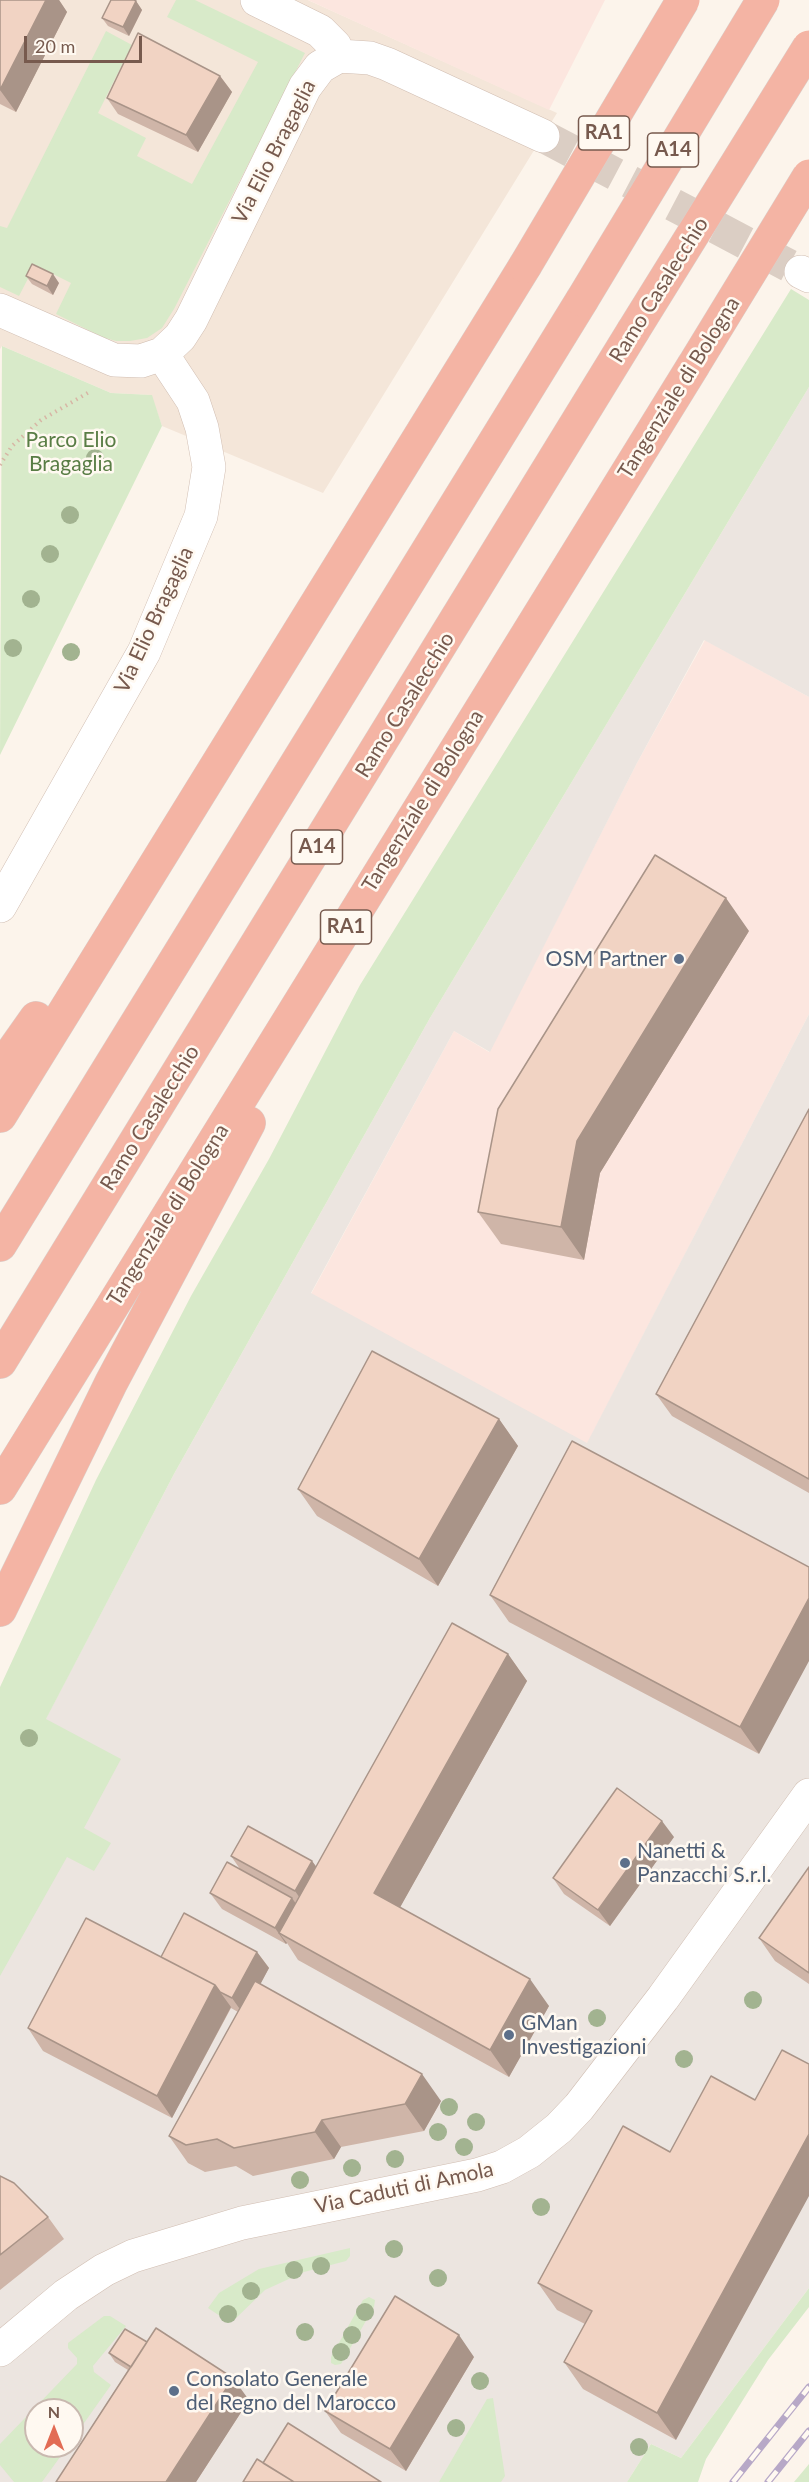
<!DOCTYPE html>
<html>
<head>
<meta charset="utf-8">
<style>
	body { margin:0 }
	#map { position:relative; width:809px; height:2482px; overflow:hidden; background:#fcf4eb; font-family:Lato,sans-serif }
	canvas { display:block }
	.north { position:absolute; left:24px; top:2398px; width:60px; height:60px; box-sizing:border-box; background:#fff9f1; border:2px solid #c9b9b0; border-radius:50%; rotate:0deg; font-size:16px; font-weight:700; line-height:24px; text-align:center; color:#775a4e }
	.north::after { content:''; display:block; margin:auto; width:21px; height:27px; background:#e26c54; clip-path:polygon(50% 0,100% 100%,50% 72%,0 100%) }
	.scale { position:absolute; left:24px; top:36px; width:118px; height:27px; box-sizing:border-box; border:3px solid #775a4e; border-top:0; padding-left:8px; font-size:18px; line-height:21px; white-space:nowrap; color:#775a4e; -webkit-text-stroke:4px #fff9f1; paint-order:stroke }
</style>
</head>
<body>
<div id="map">
<canvas width="809" height="2482"></canvas>
<div class="north">N</div>
<div class="scale">20 m</div>
</div>
<script>
const c = document.querySelector('canvas').getContext('2d');
c.lineJoin = 'round';
function fill(path, color) { c.fillStyle = color; c.fill(path, 'evenodd'); }
const toPath = rows => new Path2D(rows.map(r => 'M' + r).join(''));
function stroke(path, color, width, dash) { c.strokeStyle = color; c.lineWidth = width; c.lineCap = dash ? 'butt' : 'round'; c.setLineDash(dash || []); c.stroke(path); }
function drawText(font, color, halo, rows, align = 'center') {
  c.font = font + ' Lato,sans-serif'; c.lineWidth = 5; c.setLineDash([]); c.textBaseline = 'middle'; c.strokeStyle = halo; c.fillStyle = color; for (const [text, x, y, turn = 0] of rows) {
    c.save(); c.translate(x, y); c.rotate((+turn || 0) * Math.PI / 180); c.textAlign = isNaN(turn) ? turn : align; if (halo) c.strokeText(text, 0, 0); c.fillText(text, 0, 0); c.restore();
  }
}
fill(toPath([
	[0,0,308,0,557,113,323,493,162,426,151,395,111,393,2,346,0,349]
]), '#f4e6d9');
fill(toPath([
	[308,0,605,0,549,110],
	[705,640,809,697,809,1014,587,1444,311,1294,454,1031,489,1052,637,763]
]), '#fce6df');
fill(toPath([
	[809,387,809,697,704,640,637,763,490,1052,454,1031,311,1293,587,1443,809,1014,809,2288,681,2458,651,2444,627,2482,0,2482,0,1806,174,1474,430,1018],
	[36,2410,72,2410,72,2446,36,2446]
]), '#ece5e0');
fill(toPath([
	[176,0,195,0,305,53,174,309,162,328,147,338,130,341,116,341,102,337,56,314,71,283,35,265,19,296,0,287,0,226,7,228,106,31,132,45,98,113,146,138,137,156,192,184,258,62,167,17],
	[791,289,809,300,809,387,430,1018,174,1474,46,1719,121,1759,84,1828,111,1843,94,1871,67,1857,0,1976,0,1687,96,1480,191,1296,269,1159,360,985],
	[2,346,111,393,152,395,162,426,0,755],
	[350,2248,350,2256,346,2261,304,2272,265,2290,234,2320,226,2320,208,2308,219,2293,259,2269],
	[809,2288,809,2307,768,2360,706,2459,698,2482,627,2482,651,2444,681,2458],
	[369,2297,375,2300,374,2307,341,2364,335,2365,331,2363,331,2357,363,2300],
	[104,2316,110,2316,126,2326,93,2366,94,2372,111,2385,72,2440,72,2410,36,2410,36,2446,68,2446,42,2482,14,2482,0,2465,0,2444,77,2364,77,2358,68,2348,68,2343],
	[493,2398,505,2476,501,2482,439,2482,487,2399],
	[809,2464,809,2482,794,2482]
]), '#d8eac9');
stroke(toPath([
	[543,136,801,272]
]), '#dbcec4', 33, [33, 16]);
const minor = toPath([
	[257,0,320,31,335,46,339,56],
	[801,272,809,276],
	[0,310,114,360,141,361,162,354,180,337,191,320,305,87,320,67,339,56,370,58,387,64,543,136],
	[0,906,144,652,201,516,209,467,202,428,193,401,162,354],
	[0,2350,66,2295,104,2270,133,2256,242,2223,477,2175,502,2167,529,2152,559,2128,579,2107,663,1998,809,1795]
]);
const highway = toPath([
	[0,1069,36,1018],
	[0,1116,525,266],
	[0,1245,582,300],
	[0,1362,633,331],
	[0,1488,693,366],
	[0,1610,111,1383,249,1123]
]);
stroke(minor, '#d1beb2', 34);
stroke(highway, '#d9d1cd', 34);
stroke(toPath([
	[0,465,12,446,41,420,91,391]
]), '#d7b6a5', 4, [1.5, 4.5]);
stroke(minor, '#fff', 33);
stroke(highway, '#f4b4a4', 33);
const rail = toPath([
	[733,2482,809,2387],
	[768,2482,809,2431]
]);
stroke(rail, '#b7a8c7', 7);
stroke(rail, '#fff9f1', 4.5, [14]);
const highwayBridge = toPath([
	[525,266,683,0],
	[582,300,763,0],
	[633,331,809,47],
	[693,366,809,176]
]);
stroke(highwayBridge, '#d9d1cd', 34, []);
stroke(highwayBridge, '#f4b4a4', 33);
c.fillStyle = '#a2b390';
for (const [x, y] of [
	[95,458],
	[70,515],
	[50,554],
	[31,599],
	[13,648],
	[71,652],
	[29,1738],
	[753,2000],
	[597,2018],
	[684,2059],
	[449,2107],
	[476,2122],
	[438,2132],
	[464,2147],
	[395,2159],
	[352,2168],
	[300,2180],
	[541,2207],
	[394,2249],
	[321,2266],
	[294,2270],
	[438,2278],
	[251,2291],
	[365,2312],
	[228,2314],
	[305,2332],
	[352,2335],
	[341,2352],
	[480,2381],
	[456,2428],
	[639,2447]
]) { c.beginPath(); c.arc(x, y, 9, 0, 2 * Math.PI); c.fill(); }
fill(toPath([
	[0,0,59,0,67,12,16,112,0,104],
	[136,1,142,10,129,36,108,26,102,18],
	[220,76,232,92,198,152,118,114,107,98],
	[26,276,59,283,53,295,32,284],
	[749,931,600,1173,584,1260,501,1244,478,1212],
	[809,1109,809,1493,672,1416,656,1394],
	[499,1419,518,1446,438,1586,317,1516,298,1489],
	[572,1441,759,1754,509,1622,490,1595],
	[508,1654,527,1681,400,1907,549,2006,509,2077,298,1960,287,1943,286,1944,222,1909,210,1893,240,1869,231,1856,312,1861,316,1867],
	[674,1837,610,1926,564,1894,553,1878],
	[809,1867,809,1984,775,1961,759,1938],
	[257,1952,269,1968,260,1984,441,2101,424,2131,341,2147,334,2159,253,2176,236,2166,205,2172,188,2163,169,2136,238,2012,231,2008,172,2118,43,2051,28,2028,161,1957],
	[623,2126,676,2440,583,2389,564,2362,585,2324,557,2310,538,2283],
	[0,2176,48,2217,64,2239,0,2290],
	[109,2353,249,2400,196,2482,56,2482,128,2370,115,2362],
	[474,2357,406,2471,341,2433,325,2411]
]), '#cfb5a8');
fill(toPath([
	[46,0,59,0,67,12,16,112,0,90],
	[136,1,142,10,129,36,123,27],
	[220,76,232,92,198,152,186,135],
	[53,274,59,283,53,295,47,286],
	[726,898,749,931,600,1173,584,1260,561,1227,577,1141],
	[499,1419,518,1446,438,1586,419,1559],
	[809,1598,809,1661,759,1754,740,1727],
	[508,1654,527,1681,393,1920,374,1893],
	[662,1821,674,1837,610,1926,598,1910],
	[312,1861,324,1877,307,1908,295,1891],
	[292,1898,303,1914,279,1933,287,1943,286,1944,275,1928],
	[257,1952,269,1968,244,2015,232,1998],
	[530,1979,549,2006,509,2077,490,2050],
	[215,1985,231,2007,172,2118,157,2096],
	[422,2074,441,2101,424,2131,405,2104],
	[322,2120,341,2147,334,2159,315,2132],
	[809,2134,809,2196,676,2440,657,2413],
	[459,2335,474,2357,406,2471,390,2449],
	[233,2378,249,2400,196,2482,166,2482]
]), '#a99488');
const building = toPath([
	[0,0,46,0,0,90,0,0],
	[111,0,134,0,136,1,123,27,102,18,111,0],
	[138,33,220,76,186,135,107,98,138,33],
	[32,264,53,274,47,286,26,276,32,264],
	[655,855,726,898,577,1141,561,1227,478,1212,498,1109,655,855],
	[809,1109,809,1479,656,1394,809,1109],
	[372,1351,499,1419,419,1559,298,1489,372,1351],
	[572,1441,809,1567,809,1598,740,1727,490,1595,572,1441],
	[452,1623,508,1654,374,1893,530,1979,490,2050,279,1933,452,1623],
	[617,1788,662,1821,598,1910,553,1878,617,1788],
	[248,1826,312,1861,295,1891,231,1856,248,1826],
	[227,1862,292,1898,275,1928,210,1893,227,1862],
	[809,1867,809,1973,759,1938,809,1867],
	[184,1913,257,1952,232,1998,220,1992,215,1985,161,1957,184,1913],
	[86,1918,215,1985,157,2096,28,2028,86,1918],
	[255,1981,422,2074,405,2104,322,2120,315,2132,234,2148,217,2139,186,2145,169,2136,255,1981],
	[782,2050,809,2064,809,2134,657,2413,564,2362,592,2311,538,2283,623,2126,670,2152,711,2076,755,2100,782,2050],
	[0,2176,14,2183,48,2217,0,2255,0,2176],
	[395,2296,459,2335,390,2449,325,2411,395,2296],
	[156,2328,233,2378,166,2482,56,2482,156,2328],
	[125,2329,147,2342,131,2367,109,2353,125,2329],
	[288,2423,381,2482,294,2482,263,2463,288,2423],
	[257,2459,294,2482,243,2482,257,2459]
]);
fill(building, '#f1d3c3');
stroke(building, '#a99488', 1.5);
for (const [x, y, r, color] of [
	[679,959,6,"#5c6f8a"],
	[625,1863,6,"#5c6f8a"],
	[509,2035,6,"#5c6f8a"],
	[174,2391,6,"#5c6f8a"]
]) { const dot = new Path2D(); dot.arc(x, y, r, 0, 2 * Math.PI); c.fillStyle = color; c.fill(dot); stroke(dot, '#fff9f1', 2); }
for (const [x, y, w] of [
	[604,133,51],
	[673,150,51],
	[317,847,51],
	[346,927,51]
]) { const box = new Path2D(); box.roundRect(x - w / 2, y - 17, w, 34, 4.5); c.fillStyle = '#fff9f1'; c.fill(box); stroke(box, '#775a4e', 1.5); }
drawText('bold 20px', '#775a4e', null, [
	["RA1",604,133],
	["A14",673,150],
	["A14",317,847],
	["RA1",346,927]
]);
drawText('21px', '#775a4e', '#fff9f1', [
	["Via Elio Bragaglia",274,152,-63],
	["Ramo Casalecchio",659,290,-58],
	["Tangenziale di Bologna",679,388,-58],
	["Via Elio Bragaglia",154,620,-65],
	["Ramo Casalecchio",405,705,-58],
	["Tangenziale di Bologna",423,801,-58],
	["Ramo Casalecchio",150,1118,-58],
	["Tangenziale di Bologna",168,1215,-58],
	["Via Caduti di Amola",404,2188,-12]
]);
drawText('21px', '#597d45', '#fff9f1', [
	["Parco Elio",71,440],
	["Bragaglia",71,464]
]);
drawText('21px', '#4e5e75', '#fff9f1', [
	["OSM Partner",667,959,"right"],
	["Nanetti &",637,1851],
	["Panzacchi S.r.l.",637,1875],
	["GMan",521,2023],
	["Investigazioni",521,2047],
	["Consolato Generale",186,2379],
	["del Regno del Marocco",186,2403]
], 'left');
</script>
</body>
</html>
